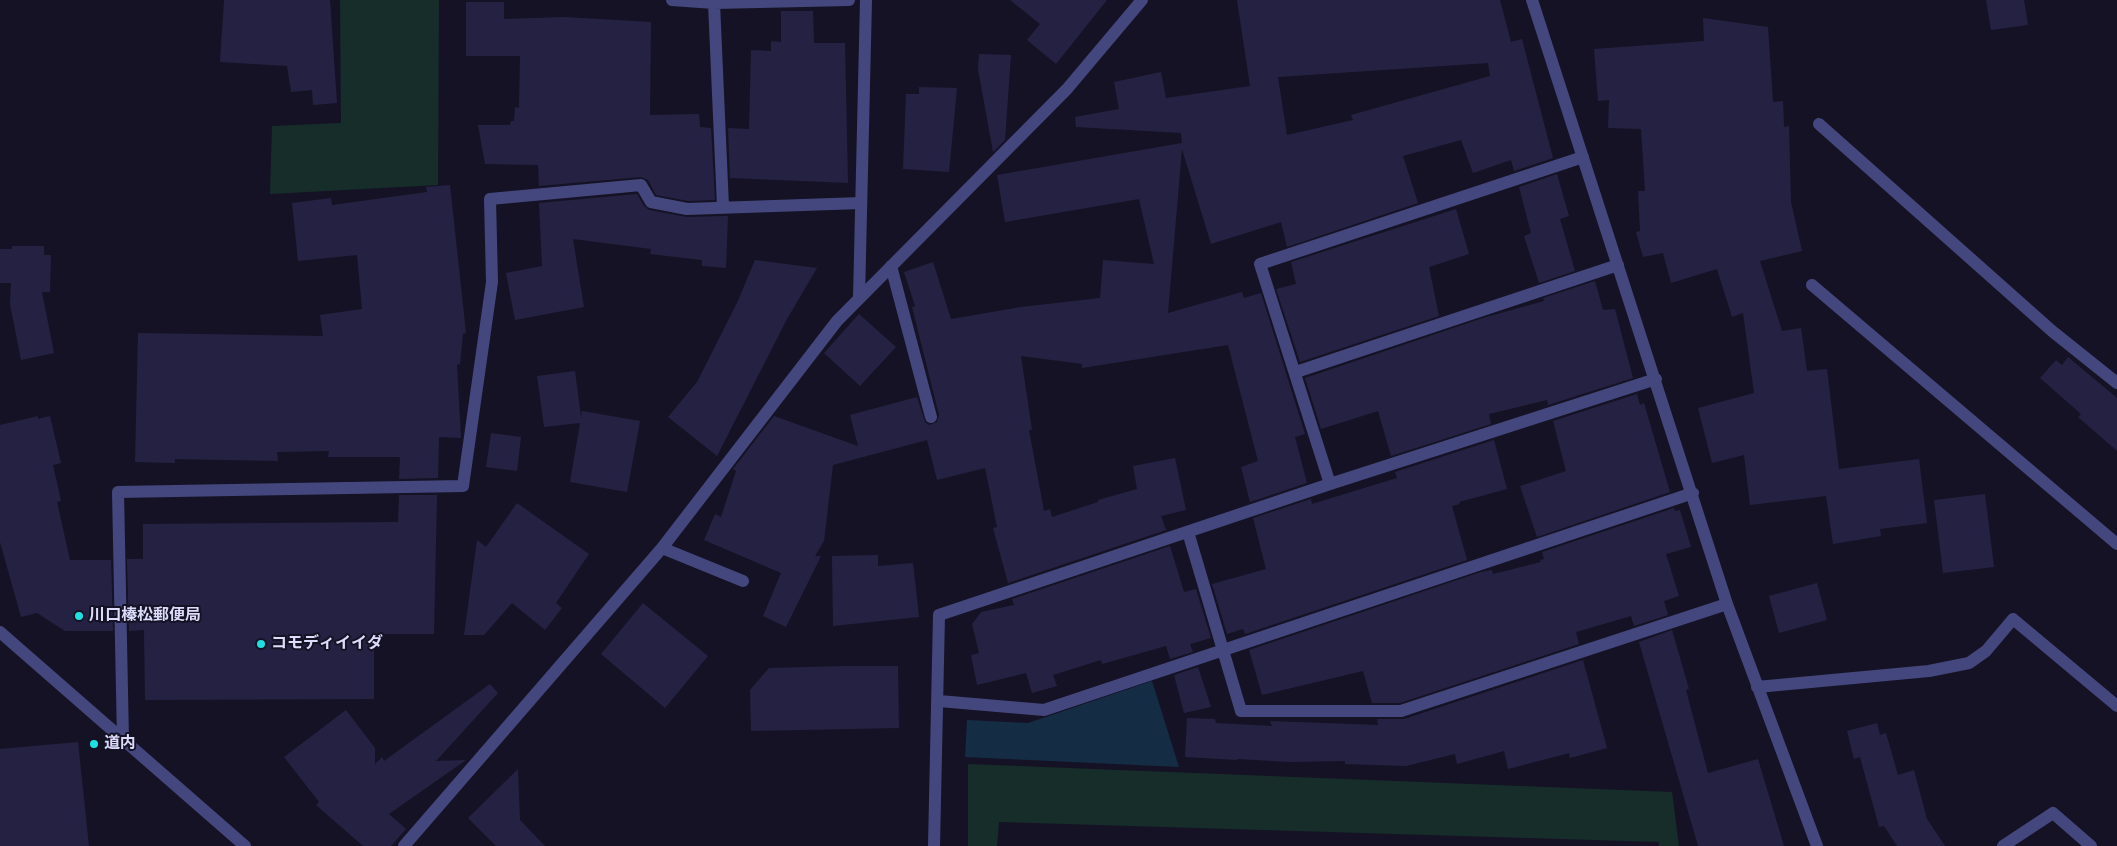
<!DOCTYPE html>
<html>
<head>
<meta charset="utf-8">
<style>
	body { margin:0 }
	canvas { display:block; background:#141224 }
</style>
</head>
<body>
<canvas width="2117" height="846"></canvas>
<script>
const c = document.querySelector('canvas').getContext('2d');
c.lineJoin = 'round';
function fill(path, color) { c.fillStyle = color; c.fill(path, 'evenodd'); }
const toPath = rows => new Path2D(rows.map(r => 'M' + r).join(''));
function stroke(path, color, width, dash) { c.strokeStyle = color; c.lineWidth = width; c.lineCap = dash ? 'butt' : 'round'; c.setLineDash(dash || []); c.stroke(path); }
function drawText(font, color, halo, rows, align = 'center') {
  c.font = font + ' "Roboto Condensed","Noto Sans JP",sans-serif'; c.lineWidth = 4; c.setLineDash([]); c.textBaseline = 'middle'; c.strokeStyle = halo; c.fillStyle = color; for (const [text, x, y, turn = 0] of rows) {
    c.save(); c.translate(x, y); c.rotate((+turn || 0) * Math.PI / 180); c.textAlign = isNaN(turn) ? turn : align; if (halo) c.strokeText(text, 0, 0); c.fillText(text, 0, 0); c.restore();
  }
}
fill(toPath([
	[340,0,439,0,438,185,270,194,272,126,341,123],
	[968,764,1672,792,1679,846,1659,846,1659,842,999,822,997,846,968,846]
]), '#162d2a');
fill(toPath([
	[1152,681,1179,767,965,757,967,720,1028,723]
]), '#152c45');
fill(toPath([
	[224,0,330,0,337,103,313,105,312,90,291,92,287,66,220,62],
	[1010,0,1107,0,1056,64,1027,40,1040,24],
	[1237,0,1500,0,1511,42,1522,39,1553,158,1514,171,1511,160,1473,173,1461,140,1403,156,1418,203,1287,247,1281,222,1211,244,1182,149,1168,313,1242,292,1244,298,1261,293,1305,434,1295,437,1307,483,1250,502,1241,467,1258,461,1228,345,1082,368,1082,364,1021,356,1032,430,1029,430,1044,511,1050,509,1052,517,1098,502,1098,500,1137,489,1133,466,1175,458,1186,510,1161,516,1166,530,1008,583,993,528,997,527,985,468,937,480,927,440,833,465,824,541,815,556,821,556,786,627,763,616,781,573,704,540,715,514,721,517,736,471,733,469,774,416,858,446,850,415,917,397,925,422,929,425,937,422,939,415,912,307,915,306,904,272,933,262,951,319,1021,307,1100,298,1103,260,1154,264,1139,199,1005,222,997,175,1182,143,1181,133,1076,127,1075,117,1119,109,1114,82,1161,72,1166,98,1250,86],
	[1488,63,1490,76,1351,115,1353,120,1287,135,1278,77],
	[1986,0,2024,0,2028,25,1991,30],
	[466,2,504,2,504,19,564,17,651,22,650,115,699,114,700,127,711,128,715,200,688,201,656,195,648,180,641,177,539,186,538,165,485,164,478,125,510,125,511,121,514,121,515,107,519,108,520,56,466,56],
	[781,11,813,11,814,43,845,43,848,183,730,178,728,128,749,129,751,50,771,51,771,41,781,42],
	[1703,18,1768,27,1773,102,1783,101,1784,127,1789,126,1791,202,1802,251,1760,261,1782,331,1801,328,1807,371,1827,369,1839,469,1919,459,1927,523,1880,529,1881,536,1833,544,1826,496,1750,505,1744,455,1712,463,1698,408,1754,393,1743,313,1732,317,1717,269,1671,283,1663,253,1643,257,1636,232,1640,231,1638,191,1645,191,1641,129,1608,128,1609,100,1598,101,1594,49,1704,41],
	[979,54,1011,55,1005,140,993,152,978,69],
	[919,87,957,88,949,172,903,169,906,94,919,94],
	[1557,174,1569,216,1560,219,1575,271,1539,283,1524,236,1531,233,1519,187],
	[450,185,466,333,463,334,460,364,457,365,461,438,439,437,438,478,399,479,400,457,328,457,329,451,277,452,278,461,175,459,175,463,135,462,138,333,323,336,320,315,362,309,357,255,298,261,292,203,331,198,332,205,427,192,426,187],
	[637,194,644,206,649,210,687,217,728,216,726,268,702,266,702,260,650,254,651,249,573,239,584,307,515,320,506,273,542,266,539,203],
	[1456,209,1469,254,1429,267,1439,316,1300,362,1276,289,1296,284,1291,262],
	[12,246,44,246,44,255,51,255,50,292,42,292,54,353,21,360,10,304,11,283,0,283,0,249,12,249],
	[755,260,817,268,787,319,717,456,668,417,697,382,737,303],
	[1595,281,1603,310,1615,309,1633,378,1548,405,1547,400,1489,414,1491,424,1391,456,1378,411,1321,429,1305,378,1483,318,1544,301,1543,298],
	[859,314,896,347,860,386,824,353],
	[2068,357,2117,398,2117,451,2078,417,2081,414,2040,378,2056,360,2062,365],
	[575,371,581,417,582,411,640,421,627,492,570,482,580,423,544,427,537,376],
	[1637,394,1640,405,1644,403,1670,492,1537,537,1520,486,1566,471,1553,421],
	[38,416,38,419,50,416,61,463,53,465,61,501,57,502,70,560,111,560,113,631,65,631,37,613,21,617,0,542,0,425],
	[491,433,521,437,517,471,486,467],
	[1494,440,1507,489,1459,502,1460,504,1452,506,1467,560,1245,634,1243,629,1227,634,1212,584,1266,569,1253,518,1311,499,1312,504,1397,478,1395,472],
	[1985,494,1994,567,1943,573,1934,500],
	[399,495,437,495,434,634,374,634,374,699,145,700,144,630,129,631,127,559,143,559,143,524,398,522],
	[517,503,589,554,556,603,562,608,545,630,512,603,484,635,464,635,477,540,486,547],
	[1674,508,1675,511,1680,510,1691,547,1666,554,1679,596,1664,601,1668,615,1634,626,1631,616,1576,632,1579,644,1400,703,1372,703,1363,671,1262,695,1249,650,1481,572,1492,570,1493,574,1541,562,1540,560,1544,559,1542,552],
	[1170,546,1184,592,1196,589,1211,638,1190,644,1193,652,1170,659,1166,646,1102,664,1101,660,1053,675,1057,686,1032,693,1026,673,977,685,971,655,979,653,972,624,981,612,1014,605,1012,599],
	[878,555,878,566,913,563,919,617,833,626,832,556],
	[1817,583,1827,620,1779,633,1769,596],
	[643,603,708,656,665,708,601,654],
	[1672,630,1689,689,1686,690,1708,773,1758,759,1784,846,1698,846,1639,642],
	[1583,660,1607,748,1570,758,1569,753,1508,769,1504,751,1457,764,1455,754,1406,766,1345,764,1345,761,1290,762,1237,759,1237,760,1185,757,1187,718,1215,719,1216,723,1272,726,1270,721,1378,725,1377,719,1404,719],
	[846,666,898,666,899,728,751,731,750,690,769,668],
	[1198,667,1211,707,1184,713,1174,675],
	[490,684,498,693,436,761,466,760,389,814,406,829,391,846,363,846,316,805,319,802,284,757,346,710,375,748,375,764,382,757,384,761],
	[1877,723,1880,735,1886,733,1898,775,1914,770,1927,819,1945,846,1897,846,1884,826,1879,827,1860,757,1854,759,1847,731],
	[78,742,89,846,0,846,0,749],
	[518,769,520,820,545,846,496,846,468,818]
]), '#252143');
stroke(toPath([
	[672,0,714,3,849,0],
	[1532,0,1727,604,1817,846],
	[714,3,723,207],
	[1819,124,2052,331,2117,383],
	[891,266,931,417],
	[1812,285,2117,544],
	[859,298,866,0],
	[1296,372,1618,265],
	[1330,484,1260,264,1583,157],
	[1188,532,1241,711,1401,711,1727,604],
	[662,548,743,581],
	[0,632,245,846],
	[1757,687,1929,671,1969,663,1986,651,2013,619,2117,706],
	[939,701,1044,710,1693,493],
	[123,740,118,492,463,486,492,282,490,199,641,185,651,202,687,209,861,203],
	[404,846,662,548,837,321,1067,89,1142,0],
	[934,846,939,615,1330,484,1656,379],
	[2003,846,2053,813,2091,846]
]), '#44477d', 12);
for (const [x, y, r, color] of [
	[79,616,5,"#20dfe0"],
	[261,644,5,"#20dfe0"],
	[94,744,5,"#20dfe0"]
]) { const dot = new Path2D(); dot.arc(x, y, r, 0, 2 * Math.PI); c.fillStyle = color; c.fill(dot); stroke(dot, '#141224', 2); }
drawText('bold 16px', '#dbdbfa', '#141224', [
	["川口榛松郵便局",89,616],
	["コモディイイダ",271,644],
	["道内",104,744]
], 'left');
</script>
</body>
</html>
